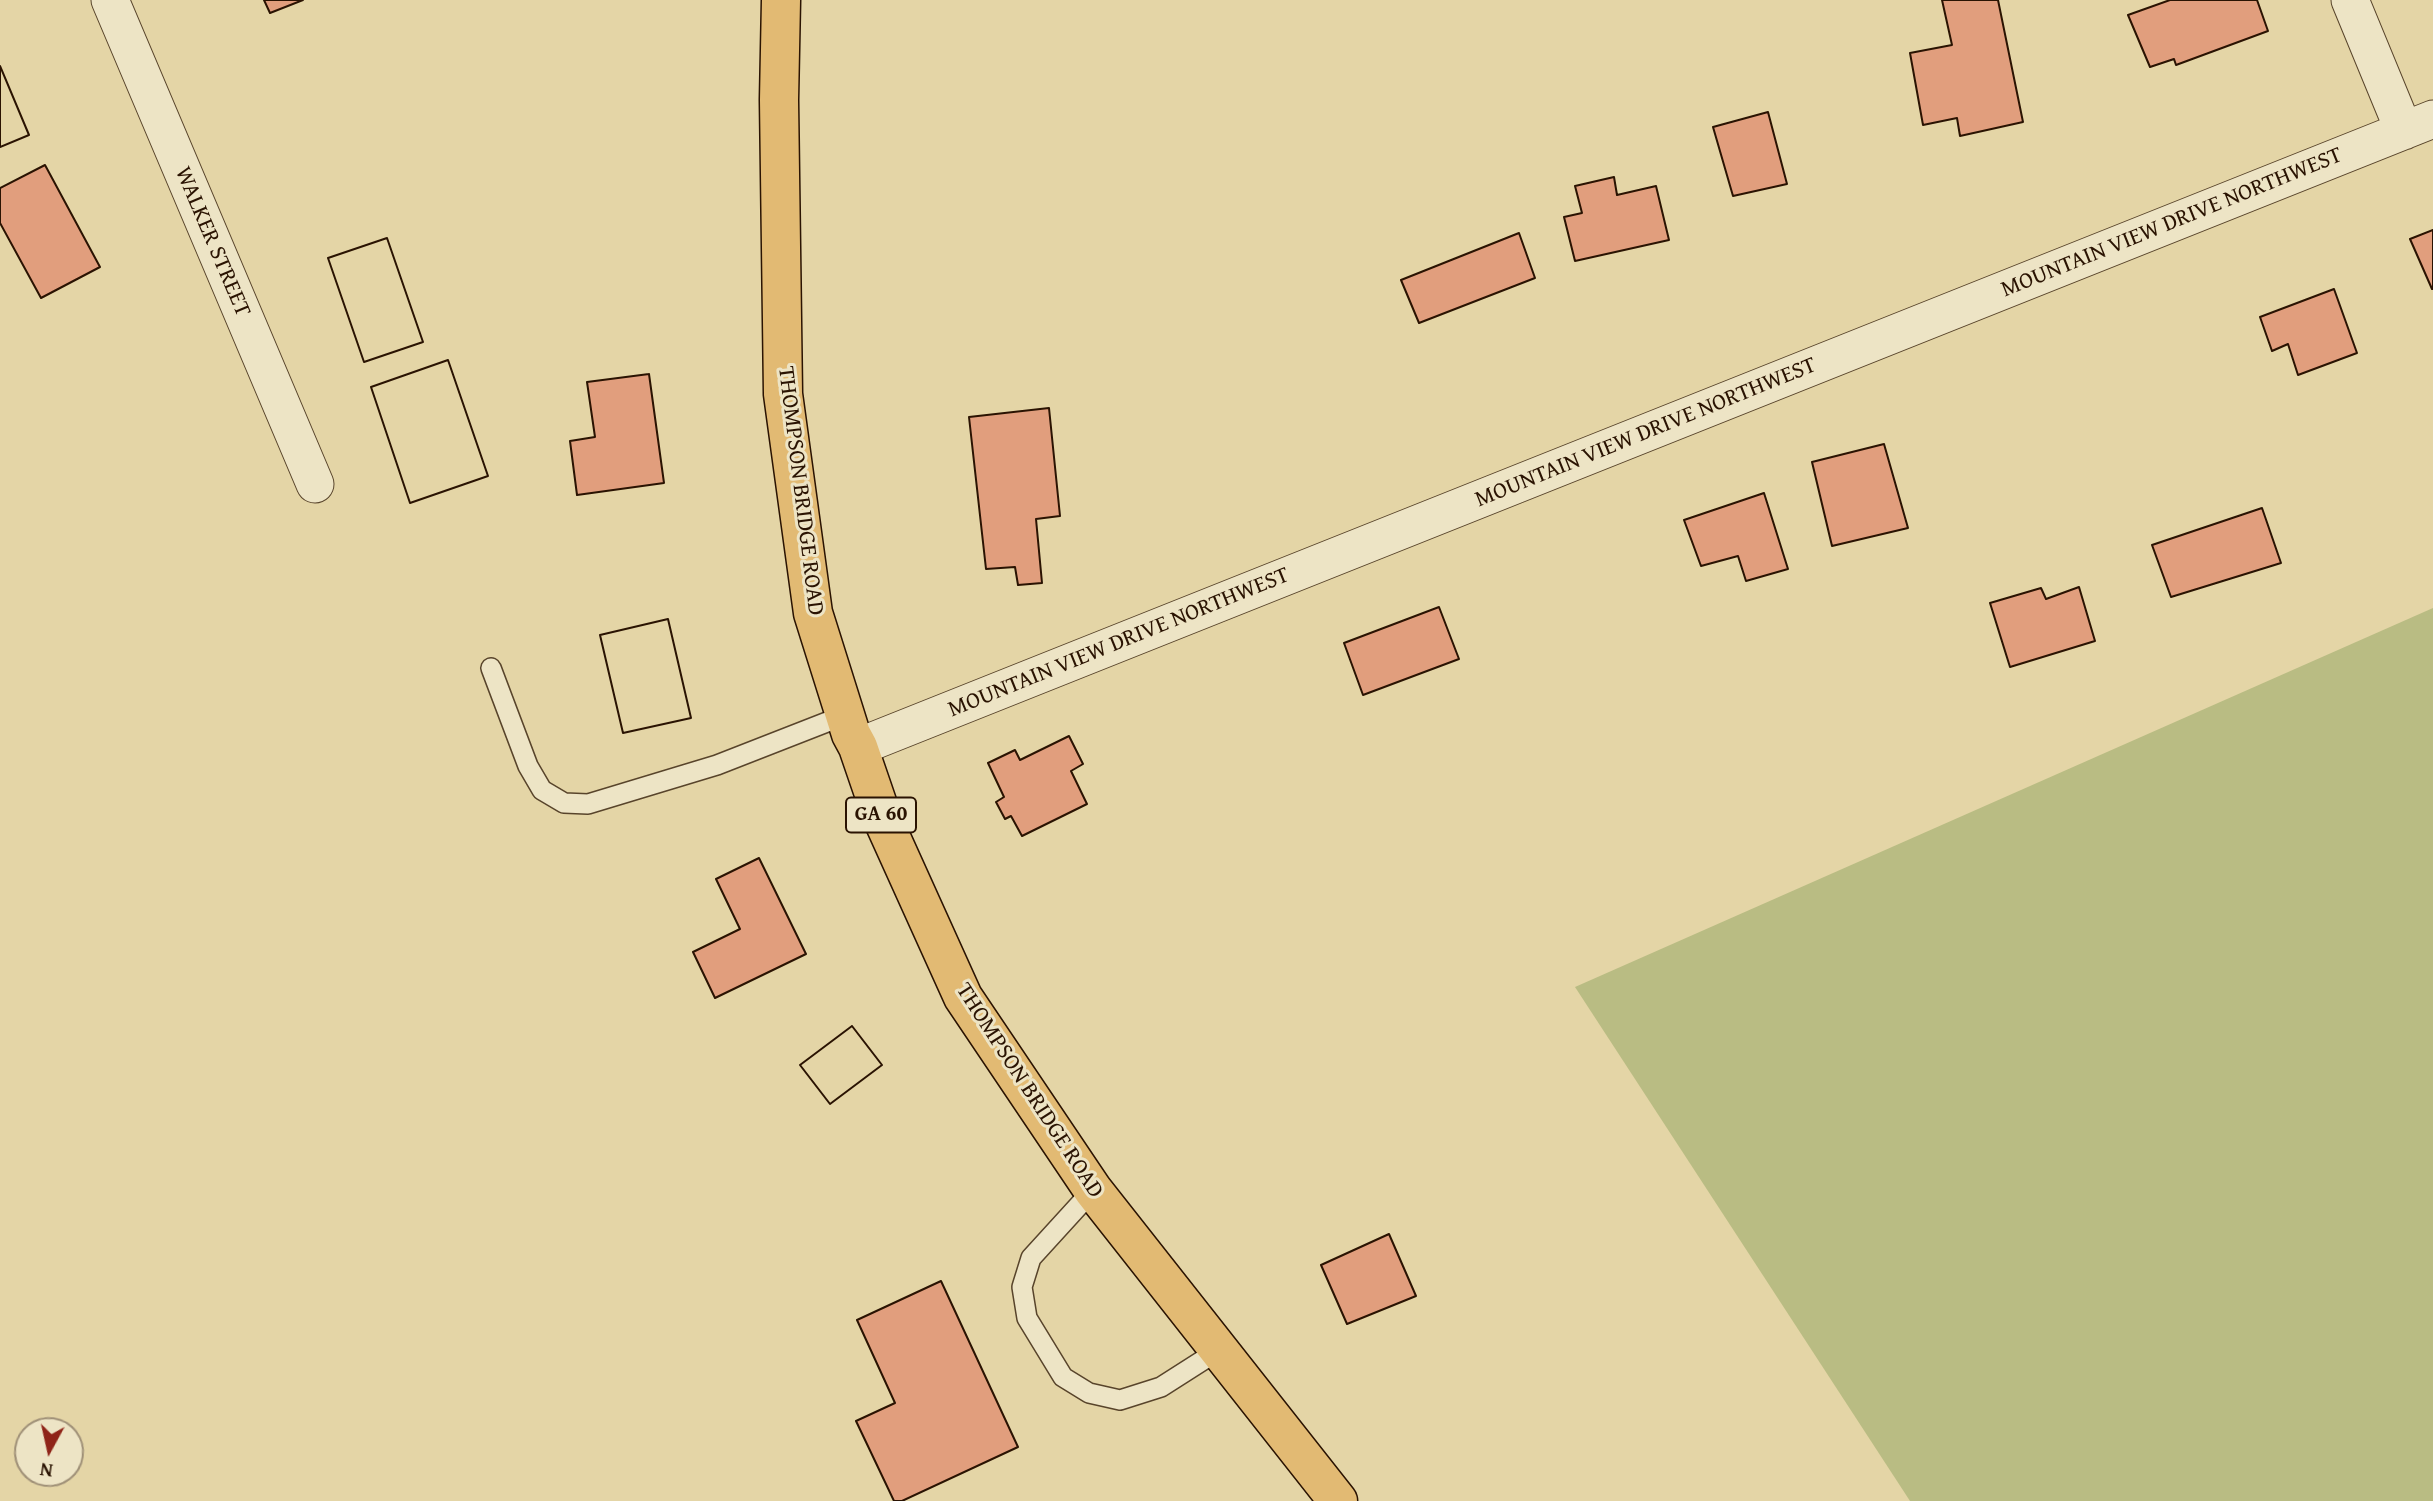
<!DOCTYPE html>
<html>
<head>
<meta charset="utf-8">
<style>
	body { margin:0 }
	#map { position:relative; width:2433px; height:1501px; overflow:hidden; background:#e4d5a6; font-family:"Gentium Book Plus",serif }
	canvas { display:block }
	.north { position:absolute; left:14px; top:1417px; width:70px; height:70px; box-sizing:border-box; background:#ede4c5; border:2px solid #9f9077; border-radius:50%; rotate:188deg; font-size:19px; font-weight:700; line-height:28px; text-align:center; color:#2a1302 }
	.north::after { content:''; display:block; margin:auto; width:24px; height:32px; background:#8f2418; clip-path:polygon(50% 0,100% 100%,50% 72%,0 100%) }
</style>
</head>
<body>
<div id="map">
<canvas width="2433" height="1501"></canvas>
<div class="north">N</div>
</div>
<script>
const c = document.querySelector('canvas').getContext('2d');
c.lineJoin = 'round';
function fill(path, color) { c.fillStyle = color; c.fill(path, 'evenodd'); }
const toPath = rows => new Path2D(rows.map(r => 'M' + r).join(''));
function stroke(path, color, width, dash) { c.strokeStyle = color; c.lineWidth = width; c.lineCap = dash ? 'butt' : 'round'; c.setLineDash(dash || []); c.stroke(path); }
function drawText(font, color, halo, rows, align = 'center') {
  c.font = font + ' "Gentium Book Plus",serif'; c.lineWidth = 6; c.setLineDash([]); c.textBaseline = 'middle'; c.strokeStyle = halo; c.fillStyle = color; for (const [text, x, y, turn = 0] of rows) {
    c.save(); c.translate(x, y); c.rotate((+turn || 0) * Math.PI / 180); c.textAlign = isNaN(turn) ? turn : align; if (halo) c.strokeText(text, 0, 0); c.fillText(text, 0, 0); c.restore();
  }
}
fill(toPath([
	[2433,608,2433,1501,1910,1501,1575,987]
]), '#b9bc83');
const building = toPath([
	[264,0,303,0,270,13,264,0],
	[1942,0,1998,0,2023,122,1960,136,1957,118,1923,125,1910,53,1952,45,1942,0],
	[2170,0,2257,0,2268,31,2176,65,2174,59,2150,67,2128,15,2170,0],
	[0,66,29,135,0,147,0,66],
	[0,66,29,135,0,147,0,66],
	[1768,112,1787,184,1733,196,1713,127,1768,112],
	[45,165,100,267,41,298,0,223,0,188,45,165],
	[1614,177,1617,195,1656,186,1669,240,1575,261,1564,217,1582,213,1575,186,1614,177],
	[2433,230,2433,289,2432,289,2410,239,2433,230],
	[1519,233,1535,278,1419,323,1401,280,1519,233],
	[387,238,423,342,364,362,328,258,387,238],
	[387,238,423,342,364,362,328,258,387,238],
	[2334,289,2357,353,2298,375,2288,344,2272,351,2260,317,2334,289],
	[448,360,488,476,410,503,371,387,448,360],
	[448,360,488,476,410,503,371,387,448,360],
	[649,374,664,483,577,495,570,441,595,437,587,382,649,374],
	[1049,408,1060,516,1036,519,1042,583,1018,585,1015,567,986,569,969,417,1049,408],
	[1884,444,1908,528,1832,546,1812,462,1884,444],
	[1764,493,1788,569,1746,581,1738,556,1701,566,1684,520,1764,493],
	[2262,508,2281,563,2171,597,2152,545,2262,508],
	[2079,587,2095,641,2010,667,1990,603,2041,588,2046,599,2079,587],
	[1439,607,1459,659,1363,695,1344,643,1439,607],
	[668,619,691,718,623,733,600,635,668,619],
	[668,619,691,718,623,733,600,635,668,619],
	[1069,736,1083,764,1071,771,1087,804,1022,836,1011,816,1005,819,996,802,1004,797,988,763,1015,750,1020,760,1069,736],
	[759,858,806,954,715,998,693,952,740,929,716,879,759,858],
	[852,1026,882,1065,830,1104,800,1065,852,1026],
	[852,1026,882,1065,830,1104,800,1065,852,1026],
	[1389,1234,1416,1296,1347,1324,1321,1265,1389,1234],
	[941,1281,1018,1447,902,1501,894,1501,856,1421,895,1403,857,1320,941,1281]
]);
fill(building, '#e19e7d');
stroke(building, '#2a1302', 2);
const lane = toPath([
	[491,668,528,766,542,790,564,803,588,804,717,765,845,715],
	[1093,1190,1031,1258,1022,1287,1027,1318,1063,1377,1089,1393,1120,1400,1161,1387,1219,1350]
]);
const street = toPath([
	[110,0,315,484],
	[2350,0,2404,131],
	[858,747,2433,119]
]);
const highway = toPath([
	[781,0,779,100,783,394,813,613,851,734,858,747,883,820,963,997,1093,1190,1338,1501]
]);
stroke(lane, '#58442b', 22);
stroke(street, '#58442b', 39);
stroke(highway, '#2a1302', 41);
stroke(lane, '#ede4c5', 19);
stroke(street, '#ede4c5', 37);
stroke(highway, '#e2ba73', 38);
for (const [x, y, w] of [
	[881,815,70]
]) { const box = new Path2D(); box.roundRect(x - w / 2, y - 17.5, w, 35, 5); c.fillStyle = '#ede4c5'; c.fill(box); stroke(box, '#2a1302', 2); }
drawText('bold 21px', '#2a1302', null, [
	["GA 60",881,815]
]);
drawText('23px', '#2a1302', '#ede4c5', [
	["MOUNTAIN VIEW DRIVE NORTHWEST",2172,223,-22],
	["WALKER STREET",212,242,67],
	["MOUNTAIN VIEW DRIVE NORTHWEST",1646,433,-22],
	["THOMPSON BRIDGE ROAD",800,491,83],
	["MOUNTAIN VIEW DRIVE NORTHWEST",1119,643,-22],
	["THOMPSON BRIDGE ROAD",1029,1091,57]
]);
</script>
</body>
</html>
